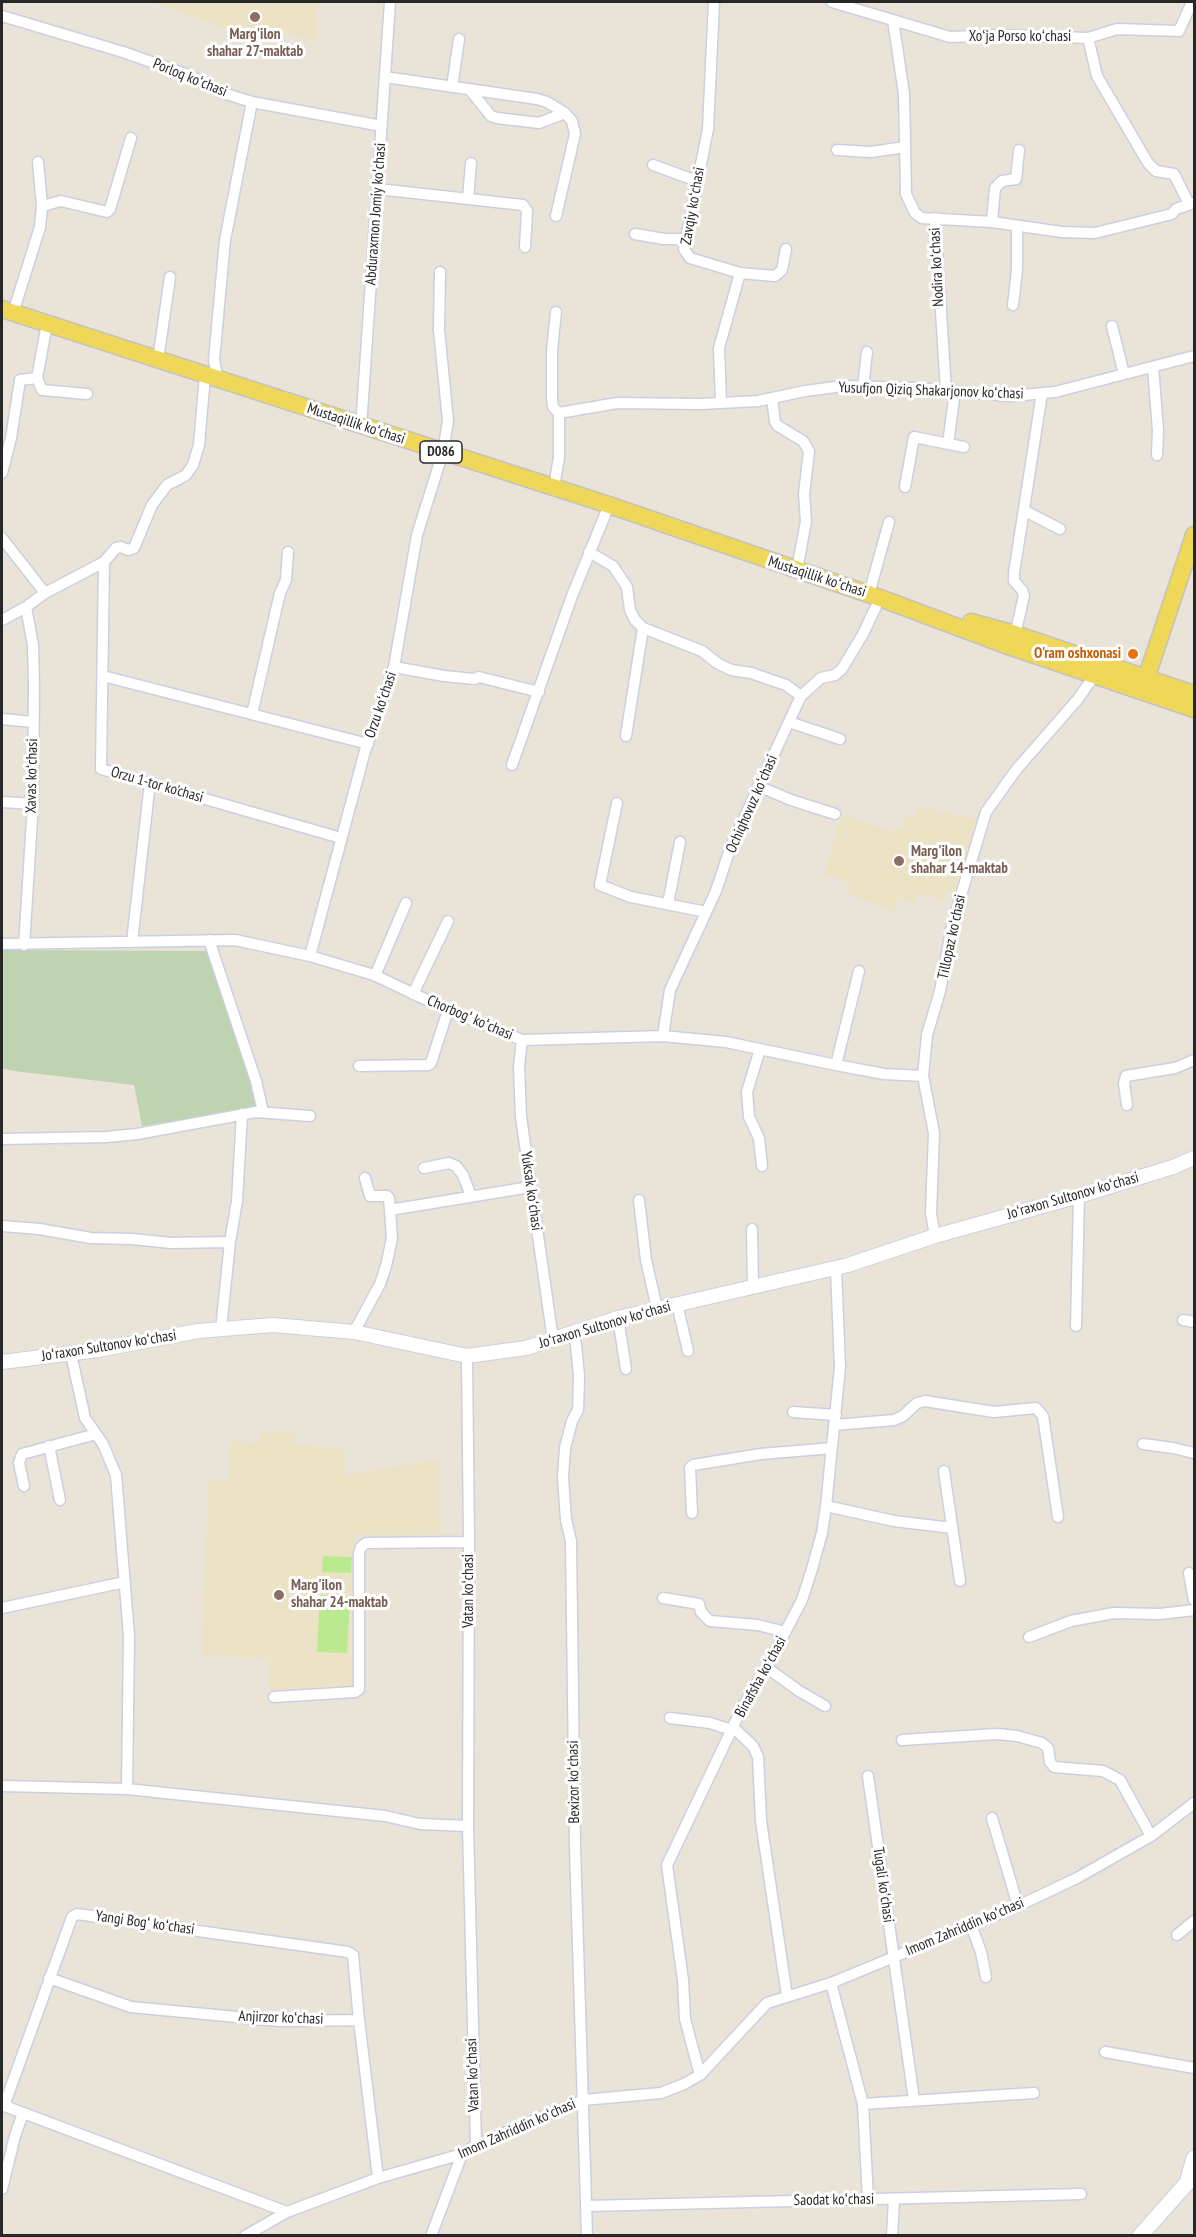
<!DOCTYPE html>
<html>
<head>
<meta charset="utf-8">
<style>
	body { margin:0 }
	#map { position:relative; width:1196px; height:2237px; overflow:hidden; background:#eae3d8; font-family:"PT Sans Narrow",sans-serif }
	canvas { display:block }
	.frame { position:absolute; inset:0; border:3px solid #272727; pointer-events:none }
</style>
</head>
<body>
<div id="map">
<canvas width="1196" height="2237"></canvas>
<div class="frame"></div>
</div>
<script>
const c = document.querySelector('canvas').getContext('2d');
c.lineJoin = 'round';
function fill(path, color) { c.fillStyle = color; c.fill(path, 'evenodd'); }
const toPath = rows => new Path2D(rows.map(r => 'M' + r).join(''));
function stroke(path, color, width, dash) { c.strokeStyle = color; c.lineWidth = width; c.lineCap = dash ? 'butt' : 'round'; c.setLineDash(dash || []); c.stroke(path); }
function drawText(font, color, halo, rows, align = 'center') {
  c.font = font + ' "PT Sans Narrow",sans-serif'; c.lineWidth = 6; c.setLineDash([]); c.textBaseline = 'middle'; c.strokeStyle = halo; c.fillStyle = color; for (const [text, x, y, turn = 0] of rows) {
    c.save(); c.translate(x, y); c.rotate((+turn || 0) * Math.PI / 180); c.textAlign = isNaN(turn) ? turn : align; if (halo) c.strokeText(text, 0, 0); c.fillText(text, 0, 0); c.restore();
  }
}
fill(toPath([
	[153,2,317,2,317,41,276,32,271,39,262,37,260,42],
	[918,806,980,820,960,896,945,892,942,900,916,893,914,903,899,899,895,912,848,894,851,885,825,874,841,814,888,831,903,828,904,819,916,814],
	[260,1430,295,1432,295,1444,346,1449,345,1475,439,1459,441,1534,356,1535,354,1691,269,1691,269,1659,202,1655,208,1481,229,1481,230,1441,258,1443]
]), '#ece3c6');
fill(toPath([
	[2,950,209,951,260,1108,142,1126,134,1085,14,1071,2,1068]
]), '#bed3af');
fill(toPath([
	[323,1556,352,1557,351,1573,322,1572],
	[320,1595,350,1596,347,1653,317,1652]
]), '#bbe98f');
const minor = toPath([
	[714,2,708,129,684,249,690,258,740,273,719,348,721,403],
	[832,2,950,37,999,35,1088,38,1117,29,1179,31,1192,2],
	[2,16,123,52,191,76,223,93,252,102,382,126],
	[893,20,904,94,906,194,915,213,922,218,992,222,1062,232,1095,233,1172,214,1176,209,1194,203],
	[1088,38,1097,76,1148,163,1156,171,1174,174,1189,204],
	[385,77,537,99,547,102,565,113,572,121,575,134,556,216],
	[452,87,459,39],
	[470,90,491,116,497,118,539,123,565,113],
	[837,150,871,152,905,147],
	[38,162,42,206],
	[653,165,697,181],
	[378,189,523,205,527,211,525,247],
	[468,199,471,163],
	[935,218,946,390],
	[992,222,995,188,1002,181,1016,179,1019,150],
	[635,234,664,239,686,239],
	[740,273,775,276,782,270,786,249],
	[1013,305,1017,270,1017,226],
	[556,312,552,351,552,399,553,407,559,413],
	[13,313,40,227,42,206,61,201,107,212,110,209,131,138],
	[1112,326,1124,374],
	[158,360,170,277],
	[1153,367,1158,430,1157,455],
	[37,378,42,390,87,394],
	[218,380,214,360,225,240,252,102],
	[863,387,867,352],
	[772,398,775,422,778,426,803,441,809,451,804,494,806,521,797,570],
	[559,413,617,403,701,404,758,401,805,391,843,386,916,388,1012,396,1055,392,1194,356],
	[361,427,390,2],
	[948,444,955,391],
	[2,473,11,438,20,380,37,378,47,324],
	[554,487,559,457,559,413],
	[905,487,914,437,964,447],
	[1025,511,1060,529],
	[2,538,45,593],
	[589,552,613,566,627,587,630,610,635,620,643,628,702,651,717,663,731,670,751,673,786,685,801,696],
	[104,562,101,769,341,838],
	[869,594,889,522],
	[2,620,26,607,45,593,104,562,116,548,121,547,128,550,134,548,152,505,167,485,186,475,193,465,199,445,205,376],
	[1014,639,1024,596,1022,590,1014,581,1014,573,1042,393],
	[394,667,444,676,474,679,479,677,539,692],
	[103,676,368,744],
	[252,714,280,593,286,580,288,552],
	[2,719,33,722],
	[789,722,840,739],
	[626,736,643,628],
	[512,765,572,596,609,505],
	[758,786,791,800,835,814],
	[2,802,33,804],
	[617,803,600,885,631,897,706,912],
	[668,904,680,842],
	[209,940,256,1081,263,1112],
	[132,942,150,782],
	[2,944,235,940,310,956,374,975,448,1010,522,1040,663,1036,726,1042,836,1065,884,1074,923,1076],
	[24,945,33,804,34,686,33,645,26,607],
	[310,956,365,751,394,667,417,535,443,452,448,421,439,330,440,272],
	[375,976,406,903],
	[413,994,448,921],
	[663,1036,670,990,716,891,731,846,801,696,821,678,835,675,842,669,863,634,880,598],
	[522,1040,519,1066,521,1117,553,1340],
	[760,1049,747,1092,749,1117,759,1138,762,1166],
	[836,1065,859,971],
	[359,1066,428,1065,431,1063,448,1010],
	[1127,1105,1124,1083,1126,1076,1175,1068,1194,1060],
	[2,1139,106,1137,137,1134,256,1112,310,1116],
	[424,1168,449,1163,456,1166,463,1175,471,1196],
	[365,1178,370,1196,387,1196,389,1198,390,1210],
	[639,1200,646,1260,657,1308],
	[2,1226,39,1229,91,1238,132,1239,171,1243,230,1242],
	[752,1229,753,1287],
	[935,1236,931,1213,934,1133,923,1076,927,1035,940,991,952,925,986,812,1016,770,1078,699,1094,676],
	[677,1304,688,1351],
	[618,1318,626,1369],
	[1183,1320,1194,1322],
	[1076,1326,1079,1196],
	[221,1329,230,1242,237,1201,242,1114],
	[354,1332,380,1284,386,1266,392,1238,390,1210,530,1187],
	[573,1333,576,1345,579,1376,578,1410,572,1421,565,1448,563,1477,566,1520,571,1541,575,1848,587,2236],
	[71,1354,85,1418,103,1444,116,1475,129,1636,127,1789],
	[467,1356,469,1542,468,1826,476,2145],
	[793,1412,836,1415],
	[835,1425,894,1420,903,1416,917,1403,925,1401,994,1412,1036,1408,1043,1416,1058,1517],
	[1143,1444,1173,1448,1194,1453],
	[49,1446,60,1500],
	[944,1471,960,1581],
	[24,1486,19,1463,22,1454,96,1434],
	[826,1506,894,1521,952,1528],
	[692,1513,690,1468,693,1465,761,1454,832,1448],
	[1189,1573,1194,1600],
	[663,1598,699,1604,701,1612,710,1621,758,1625,785,1632],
	[2,1608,125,1582],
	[1029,1637,1071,1621,1114,1613,1160,1614,1194,1610],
	[766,1667,799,1691,825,1706],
	[274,1697,355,1692,359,1689,359,1553,361,1547,366,1543,469,1542],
	[670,1718,710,1723,732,1730],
	[733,1727,753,1746,758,1757,761,1821,787,1996],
	[902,1740,997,1734,1017,1736,1042,1743,1048,1748,1050,1762,1054,1767,1103,1771,1120,1780,1151,1836],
	[868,1776,914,2100],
	[2,1786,127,1789,347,1812,385,1816,420,1824,468,1826],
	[992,1818,1018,1906],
	[971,1925,981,1952,986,1977],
	[1177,1935,1194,1921],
	[49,1978,131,2007,279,2021,359,2020,378,2178],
	[831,1983,863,2104,868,2199],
	[1105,2052,1194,2068],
	[700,2075,685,2019,683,1980,667,1865,742,1708,772,1657,802,1600,812,1569,822,1533,826,1506,840,1367,836,1268],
	[863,2104,1034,2093],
	[2,2105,287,2212,378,2178,462,2154,476,2145,583,2100,661,2093,684,2084,700,2075,767,2003,831,1983,1018,1906,1077,1878,1151,1836,1194,1803],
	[4,2106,72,1917,77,1914,348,1952,353,1955,359,2020],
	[2,2189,15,2136,23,2113],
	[586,2206,1081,2194],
	[245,2236,287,2212],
	[431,2236,462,2154],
	[892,2236,894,2199]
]);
const tertiary = toPath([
	[2,1362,98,1350,198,1331,273,1325,354,1332,467,1356,526,1348,618,1318,848,1265,935,1236,1079,1196,1173,1167,1194,1158]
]);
const secondary = toPath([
	[1140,2236,1187,2183,1194,2158]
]);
const primary = toPath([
	[2,309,609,505,880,598,1011,647,1194,709],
	[971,622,1015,634,1194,694],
	[1143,688,1194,535]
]);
stroke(minor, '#cdcfe0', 13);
stroke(tertiary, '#cdcfe0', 16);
stroke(secondary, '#cdcfe0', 17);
stroke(primary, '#c3c3c3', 19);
stroke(minor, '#fff', 10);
stroke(tertiary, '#fff', 14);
stroke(secondary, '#fff', 15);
stroke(primary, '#efd757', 16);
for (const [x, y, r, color] of [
	[255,17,6,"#8d6e63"],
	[1133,654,6,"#e8710a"],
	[899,861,6,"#8d6e63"],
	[279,1595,6,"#8d6e63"]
]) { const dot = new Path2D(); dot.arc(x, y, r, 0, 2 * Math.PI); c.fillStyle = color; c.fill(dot); stroke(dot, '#fff', 2); }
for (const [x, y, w] of [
	[441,452,42]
]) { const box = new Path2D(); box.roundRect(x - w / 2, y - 11, w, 22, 4.5); c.fillStyle = '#fff'; c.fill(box); stroke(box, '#272727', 1.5); }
drawText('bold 14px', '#272727', null, [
	["D086",441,452]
]);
drawText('bold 15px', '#785e54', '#fff', [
	["Marg'ilon",255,35,"center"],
	["shahar 27-maktab",255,52,"center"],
	["Marg'ilon",911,852],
	["shahar 14-maktab",911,869],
	["Marg'ilon",291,1586],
	["shahar 24-maktab",291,1603]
], 'left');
drawText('15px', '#272727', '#fff', [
	["Xoʻja Porso koʻchasi",1020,37],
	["Porloq koʻchasi",190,78,22],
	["Zavqiy koʻchasi",693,206,-80],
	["Abduraxmon Jomiy koʻchasi",376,214,-86],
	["Nodira koʻchasi",937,267,-93],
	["Yusufjon Qiziq Shakarjonov koʻchasi",931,391,2],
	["Mustaqillik koʻchasi",356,424,18],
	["Mustaqillik koʻchasi",817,577,18],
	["Orzu koʻchasi",381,705,-71],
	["Xavas koʻchasi",32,776,-89],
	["Orzu 1-tor ko'chasi",157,785,16],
	["Ochiqhovuz koʻchasi",752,804,-66],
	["Tillopaz koʻchasi",952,937,-78],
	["Chorbogʻ koʻchasi",470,1018,23],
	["Yuksak koʻchasi",531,1191,82],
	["Joʻraxon Sultonov koʻchasi",1073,1196,-16],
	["Joʻraxon Sultonov koʻchasi",605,1325,-16],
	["Joʻraxon Sultonov koʻchasi",109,1346,-9],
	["Vatan koʻchasi",469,1591,-90],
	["Binafsha koʻchasi",761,1677,-61],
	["Bexizor koʻchasi",574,1782,-91],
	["Tugali koʻchasi",883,1885,82],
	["Yangi Bogʻ koʻchasi",145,1923,8],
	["Imom Zahriddin koʻchasi",965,1927,-23],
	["Anjirzor koʻchasi",281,2018,2],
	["Vatan koʻchasi",473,2075,-92],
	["Imom Zahriddin koʻchasi",517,2129,-24],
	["Saodat koʻchasi",834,2200,-1]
]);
drawText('bold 15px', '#c56008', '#fff', [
	["O'ram oshxonasi",1121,654]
], 'right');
</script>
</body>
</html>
